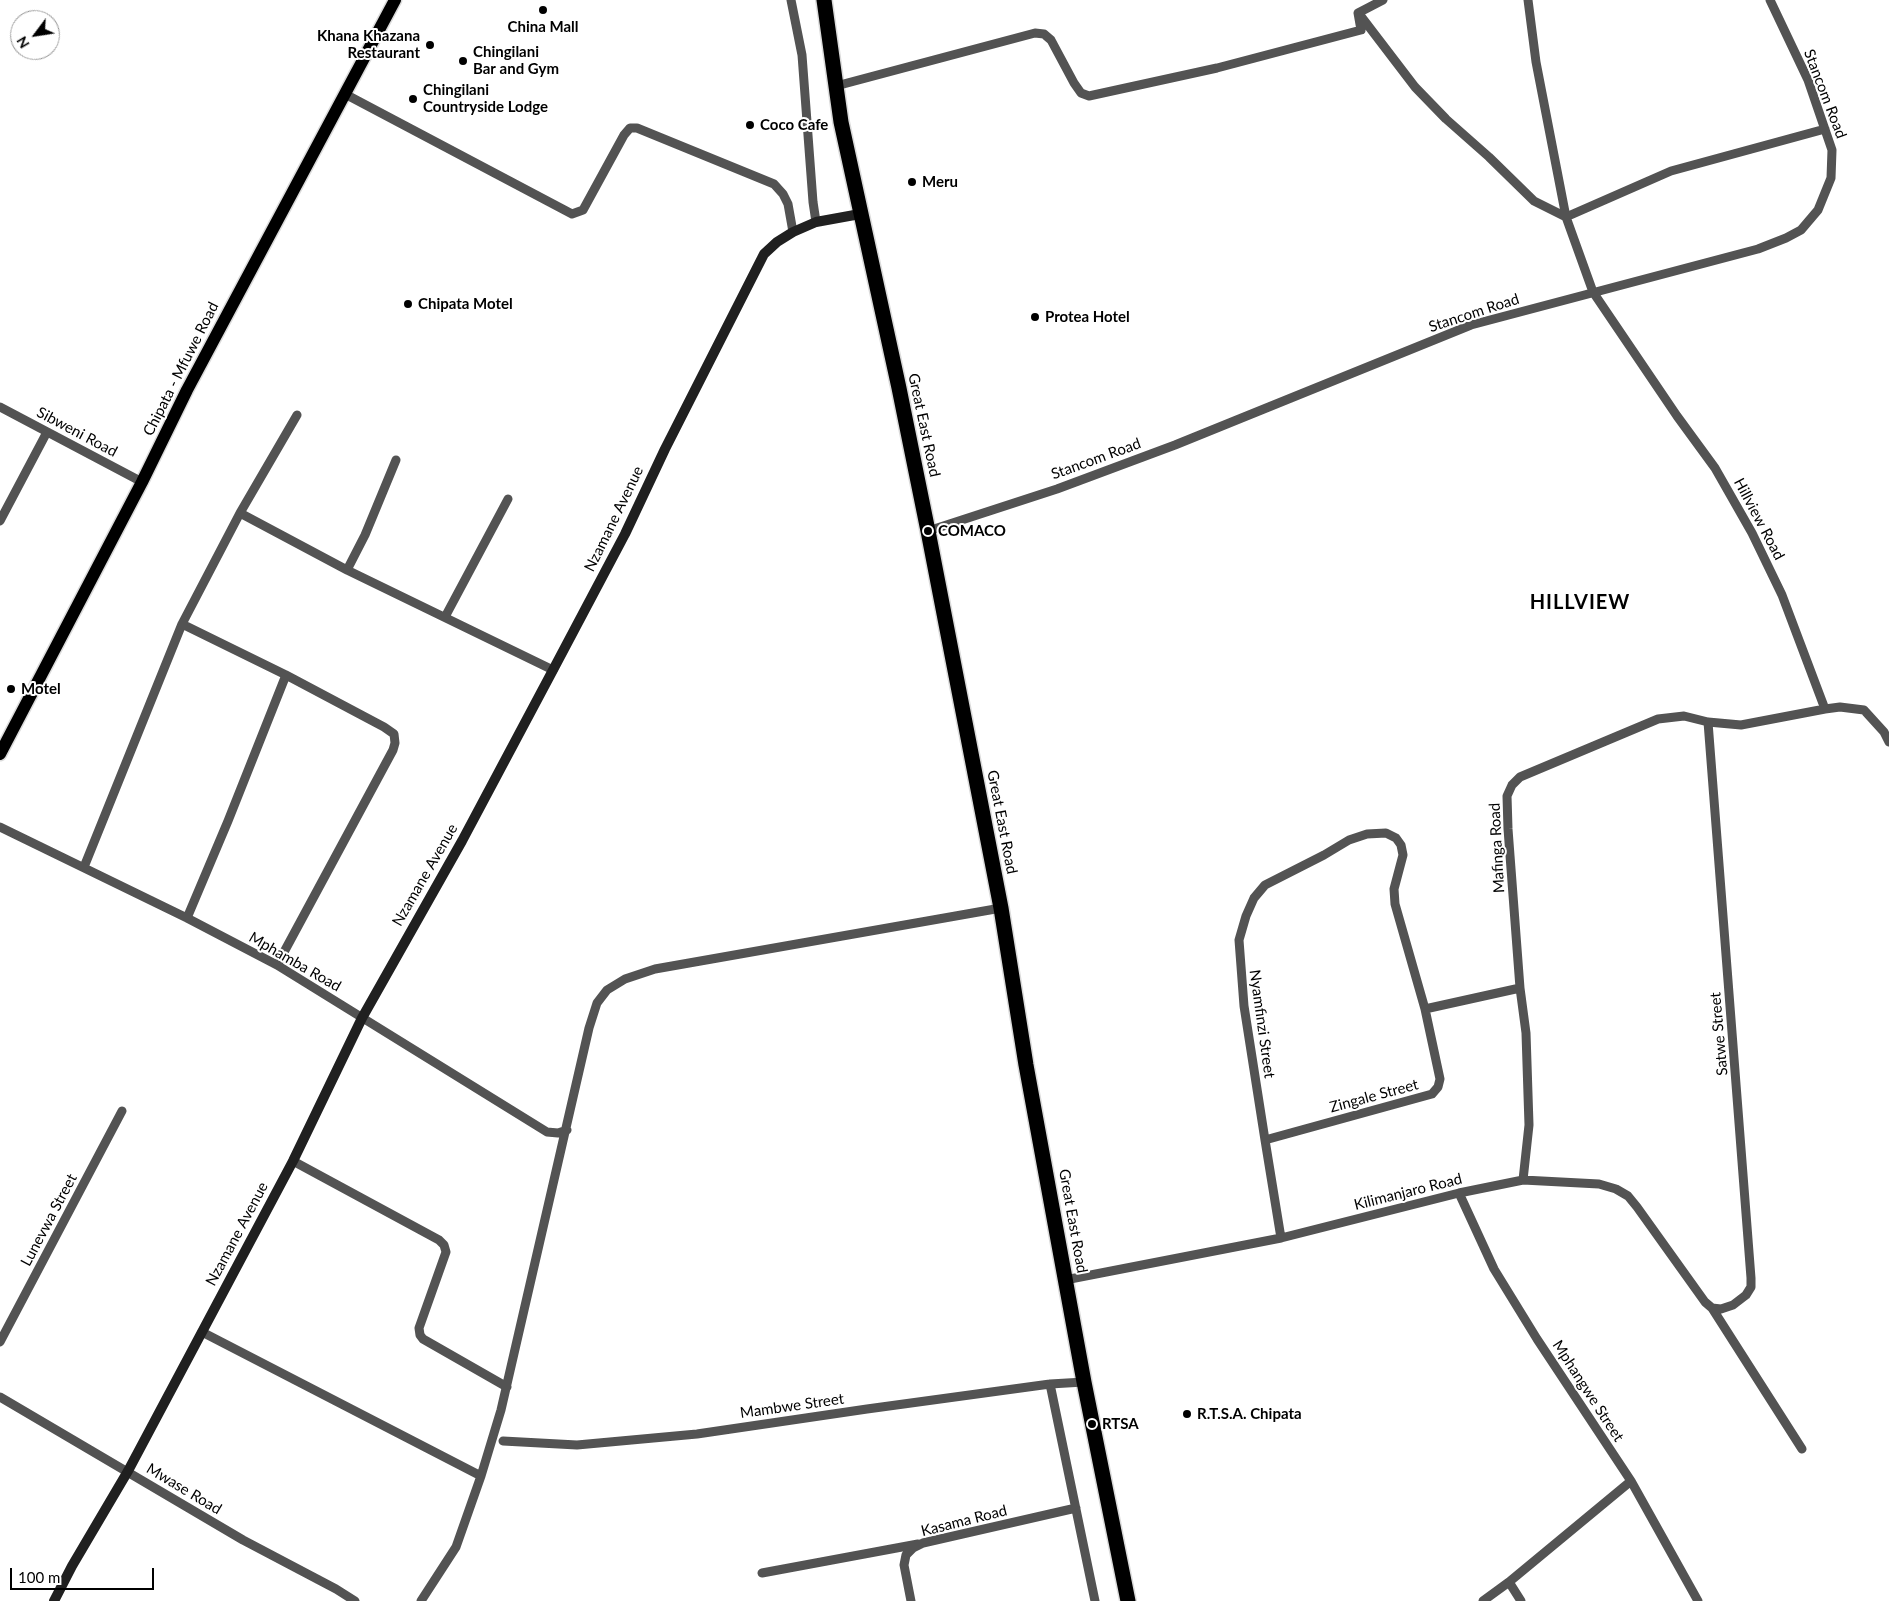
<!DOCTYPE html>
<html>
<head>
<meta charset="utf-8">
<style>
	body { margin:0 }
	#map { position:relative; width:1889px; height:1601px; overflow:hidden; background:#fff; font-family:Lato,sans-serif }
	canvas { display:block }
	.north { position:absolute; left:10px; top:10px; width:50px; height:50px; box-sizing:border-box; background:#fff; border:1px solid #999; border-radius:50%; rotate:239deg; font-size:14px; font-weight:700; line-height:20px; text-align:center; color:#000 }
	.north::after { content:''; display:block; margin:auto; width:18px; height:22px; background:#000; clip-path:polygon(50% 0,100% 100%,50% 72%,0 100%) }
	.scale { position:absolute; left:10px; top:1568px; width:144px; height:22px; box-sizing:border-box; border:2px solid #000; border-top:0; padding-left:6px; font-size:15px; line-height:18px; white-space:nowrap; color:#000; -webkit-text-stroke:4px #fff; paint-order:stroke }
</style>
</head>
<body>
<div id="map">
<canvas width="1889" height="1601"></canvas>
<div class="north">N</div>
<div class="scale">100 m</div>
</div>
<script>
const c = document.querySelector('canvas').getContext('2d');
c.lineJoin = 'round';
const toPath = rows => new Path2D(rows.map(r => 'M' + r).join(''));
function stroke(path, color, width, dash) { c.strokeStyle = color; c.lineWidth = width; c.lineCap = dash ? 'butt' : 'round'; c.setLineDash(dash || []); c.stroke(path); }
function drawText(font, color, halo, rows, align = 'center') {
  c.font = font + ' Lato,sans-serif'; c.lineWidth = 4; c.setLineDash([]); c.textBaseline = 'middle'; c.strokeStyle = halo; c.fillStyle = color; for (const [text, x, y, turn = 0] of rows) {
    c.save(); c.translate(x, y); c.rotate((+turn || 0) * Math.PI / 180); c.textAlign = isNaN(turn) ? turn : align; if (halo) c.strokeText(text, 0, 0); c.fillText(text, 0, 0); c.restore();
  }
}
const primary = toPath([
	[0,754,142,482,187,390,395,0]
]);
const highway = toPath([
	[824,0,841,122,899,388,928,531,1001,908,1026,1065,1084,1382,1128,1601]
]);
stroke(primary, '#dbdbdb', 15);
stroke(highway, '#dbdbdb', 18);
stroke(toPath([
	[791,0,802,55,813,202,816,222],
	[1528,0,1536,62,1566,217,1593,292,1677,416,1715,468,1752,533,1782,595,1825,709,1840,707,1864,710,1884,732,1889,742],
	[1358,13,1383,0],
	[1360,15,1415,87,1446,119,1489,157,1534,201,1566,217,1671,171,1825,129],
	[836,86,1035,33,1044,34,1051,40,1074,83,1081,93,1089,96,1217,68,1361,30,1358,13],
	[345,94,572,214,583,210,624,135,630,128,637,128,774,184,783,194,788,204,793,232],
	[0,407,142,482],
	[240,513,347,570,553,670],
	[0,521,47,432],
	[928,531,1057,489,1175,445,1471,325,1758,249,1786,238,1801,230,1818,210,1831,178,1832,150,1808,80,1770,0],
	[347,570,365,535,396,460],
	[445,617,508,499],
	[182,624,286,675,384,727,394,734,395,743,393,750,277,965],
	[0,827,187,918,277,965,547,1132,558,1133,567,1130],
	[84,867,182,624,240,513,297,415],
	[187,918,228,821,286,675],
	[1425,1009,1520,988],
	[1265,1140,1432,1094,1438,1087,1440,1079,1425,1009,1395,904,1394,889,1403,855,1401,845,1396,838,1386,833,1367,834,1349,840,1324,855,1265,885,1254,898,1246,916,1239,940,1244,1006,1265,1140,1281,1238],
	[293,1161,439,1240,444,1245,446,1252,419,1328,420,1335,423,1339,507,1387],
	[1523,1180,1529,1125,1526,1033,1520,988,1508,829,1507,796,1512,785,1520,777,1658,719,1684,716,1708,722,1741,725,1825,709],
	[1459,1193,1494,1269,1537,1339,1631,1481,1698,1601],
	[1065,1280,1281,1238,1459,1193,1523,1180,1599,1184,1616,1189,1628,1196,1637,1207,1705,1302,1712,1308,1721,1309,1733,1305,1746,1295,1751,1287,1751,1278,1708,722],
	[1712,1308,1802,1449],
	[202,1332,481,1476],
	[0,1342,122,1111],
	[1050,1384,1095,1601],
	[0,1397,243,1540,336,1589,355,1601],
	[503,1441,577,1445,697,1434,867,1409,1050,1384,1084,1382],
	[762,1573,918,1544],
	[1509,1582,1631,1481],
	[421,1601,456,1547,481,1476,501,1410,589,1028,597,1003,607,990,625,979,655,969,1001,908],
	[911,1601,904,1565,906,1555,913,1548,923,1543,1076,1508],
	[1483,1601,1509,1582,1521,1601]
]), '#535353', 9);
stroke(toPath([
	[54,1601,72,1566,128,1471,293,1161,362,1018,462,841,553,670,625,534,665,449,764,254,777,242,793,232,816,222,860,214]
]), '#202020', 10);
stroke(primary, '#000', 12);
stroke(highway, '#000', 15);
for (const [x, y, r, color] of [
	[543,10,5,"#000"],
	[430,45,5,"#000"],
	[463,61,5,"#000"],
	[413,99,5,"#000"],
	[750,125,5,"#000"],
	[912,182,5,"#000"],
	[408,304,5,"#000"],
	[1035,317,5,"#000"],
	[928,531,5,"#000"],
	[11,689,5,"#000"],
	[1187,1414,5,"#000"],
	[1092,1424,5,"#000"]
]) { const dot = new Path2D(); dot.arc(x, y, r, 0, 2 * Math.PI); c.fillStyle = color; c.fill(dot); stroke(dot, '#fff', 2); }
drawText('bold 15px', '#000', '#fff', [
	["China Mall",543,27,"center"],
	["Khana Khazana",420,36,"right"],
	["Restaurant",420,53,"right"],
	["Chingilani",473,52],
	["Bar and Gym",473,69],
	["Chingilani",423,90],
	["Countryside Lodge",423,107],
	["Coco Cafe",760,125],
	["Meru",922,182],
	["Chipata Motel",418,304],
	["Protea Hotel",1045,317],
	["COMACO",938,531],
	["Motel",21,689],
	["R.T.S.A. Chipata",1197,1414],
	["RTSA",1102,1424]
], 'left');
drawText('15px', '#000', '#fff', [
	["Stancom Road",1825,94,69],
	["Stancom Road",1474,313,-18],
	["Chipata - Mfuwe Road",181,369,-63],
	["Great East Road",924,425,78],
	["Sibweni Road",77,432,28],
	["Stancom Road",1096,459,-20],
	["Nzamane Avenue",614,519,-64],
	["Hillview Road",1759,519,62],
	["Great East Road",1002,822,79],
	["Mafinga Road",1497,848,-93],
	["Nzamane Avenue",425,875,-60],
	["Mphamba Road",295,962,30],
	["Nyamfinzi Street",1262,1024,82],
	["Satwe Street",1719,1034,-95],
	["Zingale Street",1374,1096,-15],
	["Kilimanjaro Road",1408,1192,-14],
	["Lunevwa Street",49,1220,-62],
	["Great East Road",1073,1221,80],
	["Nzamane Avenue",237,1234,-62],
	["Mphangwe Street",1588,1391,57],
	["Mambwe Street",792,1406,-8],
	["Mwase Road",184,1489,31],
	["Kasama Road",964,1521,-14]
]);
c.letterSpacing = '1px';
drawText('bold 20px', '#000', '#fff', [
	["HILLVIEW",1580,603]
]);
c.letterSpacing = '0px';
</script>
</body>
</html>
